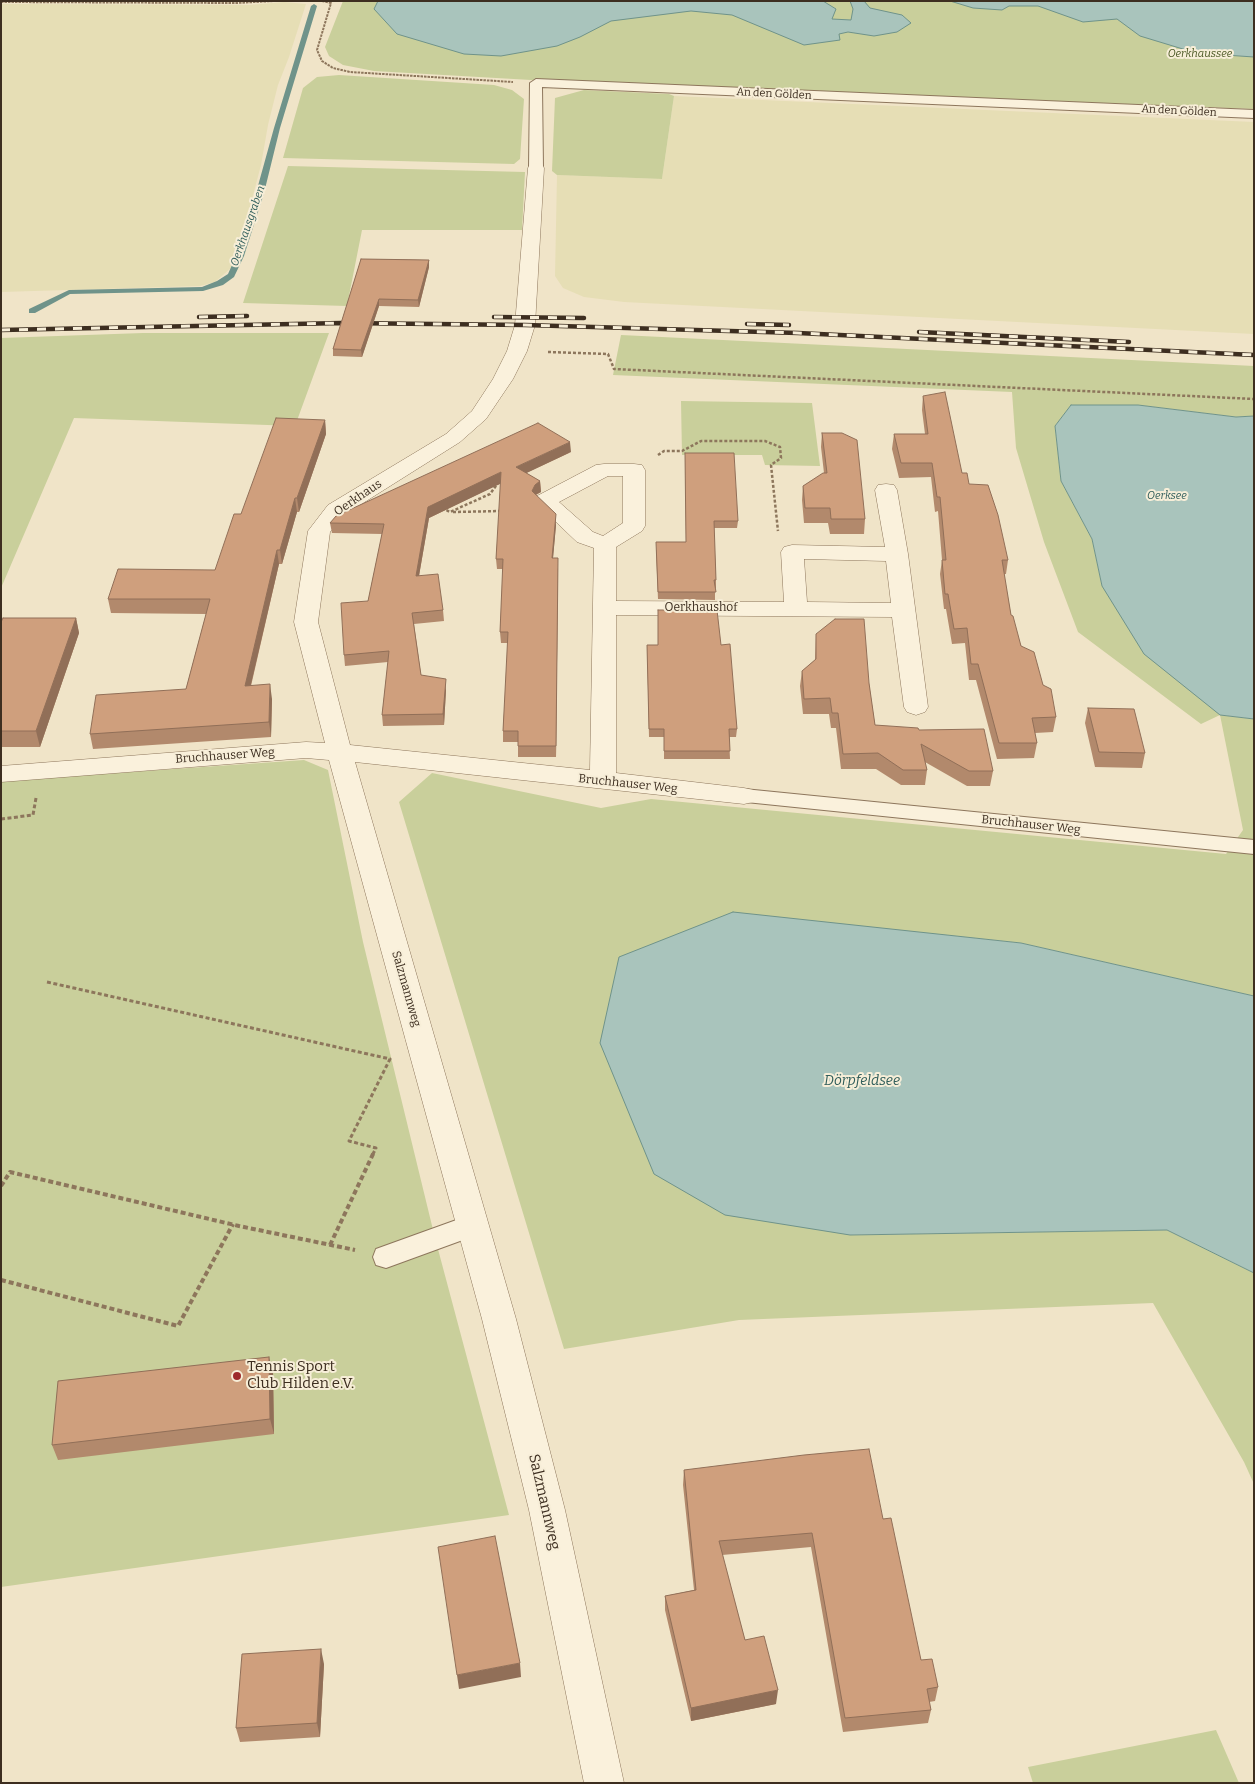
<!DOCTYPE html>
<html>
<head>
<meta charset="utf-8">
<style>
	body { margin:0 }
	#map { position:relative; width:1255px; height:1784px; overflow:hidden; background:#f0e4c8; font-family:Bitter,serif }
	canvas { display:block }
	.frame { position:absolute; inset:0; border:2px solid #3d2e20; pointer-events:none }
</style>
</head>
<body>
<div id="map">
<canvas width="1255" height="1784"></canvas>
<div class="frame"></div>
</div>
<script>
const c = document.querySelector('canvas').getContext('2d');
c.lineJoin = 'round';
function fill(path, color) { c.fillStyle = color; c.fill(path, 'evenodd'); }
const toPath = rows => new Path2D(rows.map(r => 'M' + r).join(''));
function stroke(path, color, width, dash) { c.strokeStyle = color; c.lineWidth = width; c.lineCap = dash ? 'butt' : 'round'; c.setLineDash(dash || []); c.stroke(path); }
function drawText(font, color, halo, rows, align = 'center') {
  c.font = font + ' Bitter,serif'; c.lineWidth = 4; c.setLineDash([]); c.textBaseline = 'middle'; c.strokeStyle = halo; c.fillStyle = color; for (const [text, x, y, turn = 0] of rows) {
    c.save(); c.translate(x, y); c.rotate((+turn || 0) * Math.PI / 180); c.textAlign = isNaN(turn) ? turn : align; if (halo) c.strokeText(text, 0, 0); c.fillText(text, 0, 0); c.restore();
  }
}
fill(toPath([
	[284,2,306,4,289,57,278,85,268,125,261,165,246,222,231,268,215,282,200,286,1,292,1,4,249,5],
	[674,96,1254,122,1254,334,624,302,584,297,563,288,555,276,557,175,662,179]
]), '#e6deb5');
fill(toPath([
	[343,1,1254,1,1254,109,566,82,374,71,343,65,329,56,325,47],
	[339,75,494,85,512,90,524,99,520,159,514,164,283,158,303,88,317,77],
	[584,90,669,94,674,96,662,179,557,175,552,171,555,98],
	[288,166,525,172,522,230,362,230,347,306,243,303],
	[143,333,329,333,295,426,74,418,1,588,1,338],
	[621,335,1254,366,1254,416,1236,417,1138,405,1072,405,1055,426,1061,481,1092,539,1102,586,1220,715,1254,719,1254,996,1021,943,920,933,850,1235,1167,1230,1254,1273,1254,1484,1244,1462,1153,1303,739,1320,564,1349,399,802,432,773,601,808,651,799,1226,854,1243,830,1220,715,1201,724,1078,632,1044,542,1016,448,1012,392,613,375],
	[681,401,812,403,820,466,765,465,762,455,682,455],
	[304,760,328,770,363,942,435,1238,509,1515,1,1587,1,781],
	[1216,1730,1239,1783,1033,1783,1028,1767]
]), '#c9cf9b');
const water = toPath([
	[378,1,823,1,836,9,832,19,851,20,853,9,850,1,864,1,870,8,902,15,911,23,897,32,874,36,848,32,839,34,840,40,804,45,732,15,691,11,611,21,580,37,557,46,501,56,464,54,397,34,374,9,378,1],
	[950,1,1254,1,1254,57,1196,53,1140,36,1117,19,1083,22,1038,6,1009,6,1002,10,973,8,950,1],
	[1071,405,1138,405,1236,417,1254,416,1254,719,1220,715,1144,654,1102,586,1092,539,1061,481,1055,426,1071,405],
	[733,912,1021,943,1254,996,1254,1273,1167,1230,850,1235,725,1215,654,1174,600,1043,619,957,733,912]
]);
fill(water, '#a9c4bc');
stroke(water, '#6f938a', 1);
fill(toPath([
	[314,4,317,6,280,128,264,193,244,256,234,277,223,285,203,291,70,294,35,313,29,313,29,309,69,290,202,287,217,281,228,274,236,256,256,193,274,128,311,6,314,4]
]), '#6f938a');
const lane = toPath([
	[536,79,1254,110,1254,118,542,87,543,168,536,172,529,168,530,83,536,79],
	[744,789,1254,840,1254,854,736,801,733,796,736,791,744,789],
	[473,1214,482,1217,486,1225,482,1233,386,1268,376,1265,373,1257,376,1249,473,1214]
]);
const street = toPath([
	[536,163,542,164,544,168,535,325,527,351,513,379,486,419,460,442,344,515,330,532,318,622,350,745,590,770,594,548,577,542,534,501,537,496,596,465,604,464,634,464,642,465,645,470,645,526,642,531,616,547,616,601,784,602,781,552,784,547,792,545,885,547,875,490,878,485,886,484,894,485,897,490,908,554,928,707,925,712,916,715,907,712,904,707,892,617,616,615,616,773,744,788,753,790,757,796,753,802,744,804,355,762,516,1319,565,1510,624,1783,584,1783,529,1510,482,1319,329,760,306,758,1,782,1,766,306,742,325,743,294,622,308,531,328,505,446,434,472,411,493,379,507,351,515,325,528,168,530,164,536,163],
	[608,476,623,476,623,523,603,536,593,532,559,502,608,476],
	[804,559,886,561,891,603,807,602,804,559]
]);
stroke(lane, '#8d765c', 2);
stroke(street, '#8d765c', 1);
stroke(toPath([
	[322,1,331,3,317,50,322,61,333,68,350,72,513,82],
	[1,2,236,3,274,1]
]), '#8d765c', 2, [2.5, 1]);
stroke(toPath([
	[548,352,608,354,614,369,1254,399],
	[658,455,664,451,682,451,701,441,765,441,780,447,781,458,771,465,778,531],
	[442,508,450,512,490,494,498,483],
	[453,512,502,511]
]), '#8d765c', 2.5, [3, 2]);
stroke(toPath([
	[1,819,33,815,36,798],
	[47,982,390,1059,349,1141,376,1148,373,1154]
]), '#8d765c', 3, [4, 2.5]);
stroke(toPath([
	[1,1186,10,1172,239,1226,355,1250],
	[330,1245,374,1152],
	[1,1280,178,1326,233,1224]
]), '#8d765c', 4, [5, 3]);
fill(lane, '#faf1dc');
fill(street, '#faf1dc');
const rail = toPath([
	[199,317,247,316],
	[494,317,584,318],
	[747,324,789,325],
	[1,330,342,323,525,325,798,333,1254,355],
	[919,332,1129,342]
]);
stroke(rail, '#3d2e20', 4.5);
stroke(rail, '#f7eed8', 3, [9]);
fill(toPath([
	[361,259,429,260,429,267,419,307,379,306,362,357,333,356,333,349],
	[923,396,962,473,1008,560,1006,574,1004,574,1011,615,1021,646,1043,685,1056,717,1053,732,1035,733,1037,743,1034,758,997,759,976,680,969,680,965,643,952,644,946,609,944,609,940,574,942,560,938,511,935,512,931,477,899,478,892,449,894,434,925,434,922,410],
	[325,420,326,434,299,512,297,512,282,564,279,564,251,686,272,699,271,737,93,749,90,734,186,689,206,614,111,613,108,599,215,570,241,514],
	[822,433,865,519,864,534,830,534,828,523,804,523,802,500,803,486,824,473,821,447],
	[571,452,526,473,540,481,541,492,536,495,556,525,553,558,558,569,556,757,518,757,518,742,503,742,503,731,508,643,501,643,500,632,503,569,497,569,496,559,501,483,429,518,419,576,443,610,444,621,414,624,421,675,446,690,444,725,383,726,382,715,388,662,345,666,344,655,368,601,382,534,332,533,330,523],
	[685,453,738,521,737,528,714,528,716,580,716,588,715,588,715,600,658,599,656,550,686,542],
	[76,618,79,633,40,747,1,747,1,622],
	[816,634,869,683,875,725,919,730,993,771,990,786,967,786,925,762,927,770,925,785,901,785,876,769,841,769,836,728,831,728,829,714,803,714,800,686,802,671,815,660],
	[647,645,721,645,737,729,736,737,729,737,730,759,664,759,664,737,649,737],
	[1088,708,1145,753,1142,768,1095,767,1085,723],
	[273,1372,274,1434,58,1460,52,1445],
	[684,1470,883,1519,921,1660,938,1687,935,1701,929,1702,931,1710,928,1723,843,1732,811,1547,722,1555,745,1640,776,1704,691,1721,665,1610,665,1596,694,1590,683,1485],
	[324,1664,320,1737,240,1742,236,1728]
]), '#b2896c');
fill(toPath([
	[429,260,429,267,419,307,418,300],
	[379,299,379,306,362,357,361,350],
	[325,420,326,434,299,512,297,498],
	[570,442,571,452,516,478,516,467],
	[501,472,502,483,429,518,417,587,416,576,428,507],
	[540,481,541,492,535,495,532,491,535,485],
	[295,498,297,512,282,564,280,550],
	[556,514,556,525,552,569,552,558],
	[277,550,279,564,247,701,245,686],
	[558,558,558,569,556,757,556,746],
	[76,618,79,633,40,747,36,731],
	[446,679,446,690,444,725,443,714],
	[270,684,272,699,271,737,269,722],
	[269,1357,273,1372,274,1434,270,1419],
	[321,1649,324,1664,320,1737,317,1723],
	[520,1663,521,1677,459,1689,457,1675],
	[778,1690,776,1704,691,1721,691,1708]
]), '#916f58');
const building = toPath([
	[361,259,429,260,418,300,379,299,361,350,333,349,361,259],
	[945,392,962,473,967,473,969,484,988,485,998,515,1008,560,1002,560,1011,615,1013,616,1021,646,1034,652,1043,685,1051,689,1056,717,1032,718,1037,743,999,743,978,664,971,664,967,628,954,629,948,594,945,594,942,560,946,560,940,497,937,497,932,463,901,463,894,434,928,434,923,396,945,392],
	[276,418,325,420,297,498,295,498,280,550,277,550,245,686,270,684,269,722,90,734,96,695,186,689,210,599,108,599,118,569,215,570,234,514,241,514,276,418],
	[538,423,570,442,516,467,540,481,535,485,532,491,556,514,552,558,558,558,556,746,518,746,518,731,503,731,508,632,500,632,503,559,496,559,501,472,428,507,416,576,438,574,443,610,412,613,421,675,446,679,443,714,382,715,389,651,344,655,341,603,368,601,384,524,330,523,336,516,538,423],
	[822,433,842,433,857,440,865,519,831,519,830,508,805,508,803,486,823,473,827,473,822,433],
	[685,453,734,453,738,521,714,521,716,580,714,580,716,592,658,592,656,542,686,542,685,453],
	[658,610,717,610,721,645,730,644,737,729,729,729,730,751,664,751,664,729,649,729,647,645,658,645,658,610],
	[3,618,76,618,36,731,1,731,1,622,3,618],
	[835,619,864,619,869,683,875,725,918,728,919,730,984,729,993,771,969,771,921,744,927,770,903,770,878,753,843,754,838,713,832,713,830,698,804,699,802,671,816,659,816,634,835,619],
	[1088,708,1134,709,1145,753,1099,752,1088,708],
	[269,1357,270,1419,52,1445,58,1381,269,1357],
	[869,1449,883,1519,891,1518,921,1660,932,1659,938,1687,927,1689,931,1710,845,1718,812,1533,719,1541,745,1640,764,1636,778,1690,691,1708,665,1596,696,1590,684,1470,804,1455,869,1449],
	[495,1536,520,1663,457,1675,438,1547,495,1536],
	[321,1649,317,1723,236,1728,242,1654,321,1649]
]);
fill(building, '#cf9f7d');
stroke(building, '#916f58', 1);
for (const [x, y, r, color] of [
	[237,1376,5,"#9e2a2b"]
]) { const dot = new Path2D(); dot.arc(x, y, r, 0, 2 * Math.PI); c.fillStyle = color; c.fill(dot); stroke(dot, '#f7eed8', 2); }
drawText('italic 11px', '#4d5a26', '#f7eed8', [
	["Oerkhaussee",1200,54]
]);
drawText('11px', '#3d2e20', '#f7eed8', [
	["An den Gölden",774,94,3],
	["An den Gölden",1179,111,3]
]);
drawText('italic 11px', '#2f5d5a', '#f7eed8', [
	["Oerkhausgraben",248,226,-71],
	["Oerksee",1167,496]
]);
drawText('12px', '#3d2e20', '#f7eed8', [
	["Oerkhaus",358,498,-34],
	["Oerkhaushof",701,608],
	["Bruchhauser Weg",225,756,-4],
	["Bruchhauser Weg",628,784,6],
	["Bruchhauser Weg",1031,825,6],
	["Salzmannweg",406,989,74]
]);
drawText('italic 14px', '#2f5d5a', '#f7eed8', [
	["Dörpfeldsee",862,1081]
]);
drawText('15px', '#3d2e20', '#f7eed8', [
	["Tennis Sport",247,1367],
	["Club Hilden e.V.",247,1384]
], 'left');
drawText('15px', '#3d2e20', '#f7eed8', [
	["Salzmannweg",544,1502,77]
]);
</script>
</body>
</html>
